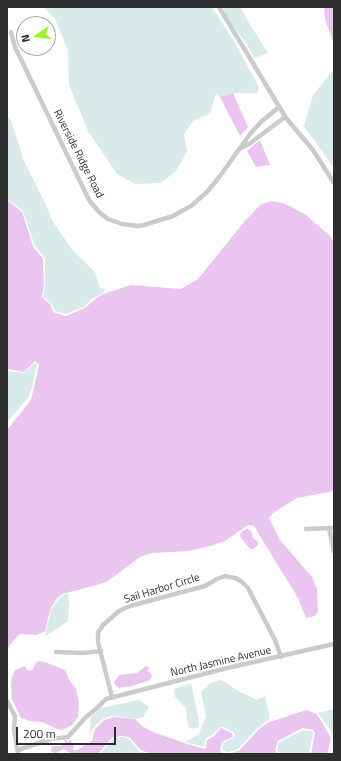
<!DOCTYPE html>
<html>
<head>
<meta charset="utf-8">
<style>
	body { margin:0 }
	#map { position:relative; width:341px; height:761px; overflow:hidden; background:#fff; font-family:"Titillium Web",sans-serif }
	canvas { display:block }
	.frame { position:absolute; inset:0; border:8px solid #2e2e2e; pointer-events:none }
	.north { position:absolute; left:16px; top:16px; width:40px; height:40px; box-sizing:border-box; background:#fff; border:1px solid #ababab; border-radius:50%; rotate:257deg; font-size:11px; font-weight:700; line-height:16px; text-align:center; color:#2e2e2e }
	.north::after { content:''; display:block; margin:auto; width:14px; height:18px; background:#9af422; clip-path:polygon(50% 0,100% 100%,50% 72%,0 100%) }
	.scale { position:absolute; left:16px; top:727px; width:100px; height:18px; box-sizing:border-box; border:2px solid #2e2e2e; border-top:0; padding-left:5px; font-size:12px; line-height:14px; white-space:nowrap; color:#2e2e2e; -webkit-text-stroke:3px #fff; paint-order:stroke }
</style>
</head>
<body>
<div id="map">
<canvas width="341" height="761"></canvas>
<div class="frame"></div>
<div class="north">N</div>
<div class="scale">200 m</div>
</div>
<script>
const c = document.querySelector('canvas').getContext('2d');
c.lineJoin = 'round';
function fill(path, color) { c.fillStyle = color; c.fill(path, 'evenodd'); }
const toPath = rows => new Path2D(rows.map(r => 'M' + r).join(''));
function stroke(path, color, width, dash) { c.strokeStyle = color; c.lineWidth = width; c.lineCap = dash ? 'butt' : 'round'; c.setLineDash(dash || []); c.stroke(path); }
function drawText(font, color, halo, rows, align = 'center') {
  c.font = font + ' "Titillium Web",sans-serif'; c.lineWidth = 4; c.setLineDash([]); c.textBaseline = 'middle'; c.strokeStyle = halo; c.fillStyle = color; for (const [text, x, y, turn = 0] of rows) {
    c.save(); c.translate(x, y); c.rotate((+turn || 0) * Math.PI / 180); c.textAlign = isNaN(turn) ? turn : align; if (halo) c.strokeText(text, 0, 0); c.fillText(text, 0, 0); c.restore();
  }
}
fill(toPath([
	[44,7,212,7,235,43,259,87,257,93,233,93,220,97,216,94,210,113,193,121,184,134,187,151,177,170,161,183,135,184,117,174,88,131,69,85,68,50,55,19],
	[223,7,240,7,249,23,268,53,254,58,247,45,228,19],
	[334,69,334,168,304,126,313,95],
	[7,116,11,121,24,161,47,207,53,222,74,252,95,272,100,289,105,288,103,293,92,299,84,307,66,314,55,311,51,303,43,297,45,284,45,258,35,246,23,211,7,199],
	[35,363,37,365,32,388,28,398,9,420,7,427,7,371,24,373],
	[68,593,69,606,68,621,47,635,44,635,46,632,51,610,61,597],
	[221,680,242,693,257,700,265,696,270,718,257,729,239,748,229,752,223,751,222,747,226,741,234,738,235,735,233,732,224,727,220,727,212,735,205,739,204,747,185,742,199,734,206,716,201,692,210,683],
	[191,683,199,721,199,727,192,729,189,727,187,720,186,708,175,697,174,692,175,689,181,686],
	[139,700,149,707,143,717,136,719,115,716,108,717,103,719,93,728,92,731,90,732,91,717,101,708],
	[334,709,334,742,330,729,318,713],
	[303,730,312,731,313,733,309,754,280,754,277,750,279,742],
	[121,737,128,738,139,751,147,754,100,754,113,739]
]), '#d8eae9');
fill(toPath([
	[324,7,334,7,334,44,325,19],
	[233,93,248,127,240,136,220,97],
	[260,140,270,165,256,167,247,151],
	[7,200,22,212,33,246,43,259,44,284,42,297,50,304,53,312,66,316,85,308,94,300,103,294,131,285,181,289,198,279,244,222,260,205,271,201,283,203,305,214,331,237,334,243,334,491,297,498,273,513,269,518,280,540,312,577,317,589,318,612,315,616,306,618,298,598,254,526,248,525,225,541,210,546,189,551,152,553,140,557,108,581,97,585,62,594,57,598,50,610,45,631,37,635,20,634,14,640,7,649,7,430,31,400,39,365,35,361,24,372,7,369],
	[247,529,251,531,253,538,258,542,258,545,253,549,250,549,241,538,240,534,242,531],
	[39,661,45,662,65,670,69,680,76,689,79,703,78,717,72,725,62,730,57,729,42,722,30,721,21,718,12,699,11,685,12,677,15,670,25,666,26,669,29,671,32,670,36,663],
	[146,666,149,667,148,671,152,675,150,680,132,686,119,688,116,686,114,682,119,675,137,673],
	[306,710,317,714,331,738,327,754,311,754,315,733,313,730,303,728,278,741,275,750,278,754,229,754,240,750,258,730,267,723],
	[115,717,135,719,142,726,153,732,187,744,205,749,207,740,214,736,221,728,232,733,233,737,225,740,222,743,220,750,222,753,226,754,151,754,141,750,129,737,121,736,112,738,98,754,72,754,64,749,56,753,52,752,51,751,52,746,61,746,65,743,64,740,66,740,67,742,69,742,69,739,74,745,73,750,77,750,92,741,95,729,104,720]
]), '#eac5ef');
stroke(toPath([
	[219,7,286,118,313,150,334,183],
	[11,32,15,47,89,200,99,212,108,219,122,224,138,226,144,225,173,216,191,206,207,192,220,176,250,134,261,122,279,107],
	[241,148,249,144,285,117],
	[329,528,334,552],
	[306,529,334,528],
	[56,652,84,653,101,651],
	[112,697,98,642,98,633,103,625,119,611,130,606,205,586,217,579,225,576,235,578,241,581,248,588,275,640,281,657],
	[7,701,15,716,14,729,18,754],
	[18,750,51,739,68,737,85,718,97,708,106,699,227,668,334,644]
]), '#cbcbcb', 4.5);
drawText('11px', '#2e2e2e', '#fff', [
	["Riverside Ridge Road",78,154,63],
	["Sail Harbor Circle",162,589,-17],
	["North Jasmine Avenue",221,662,-13]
]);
</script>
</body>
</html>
